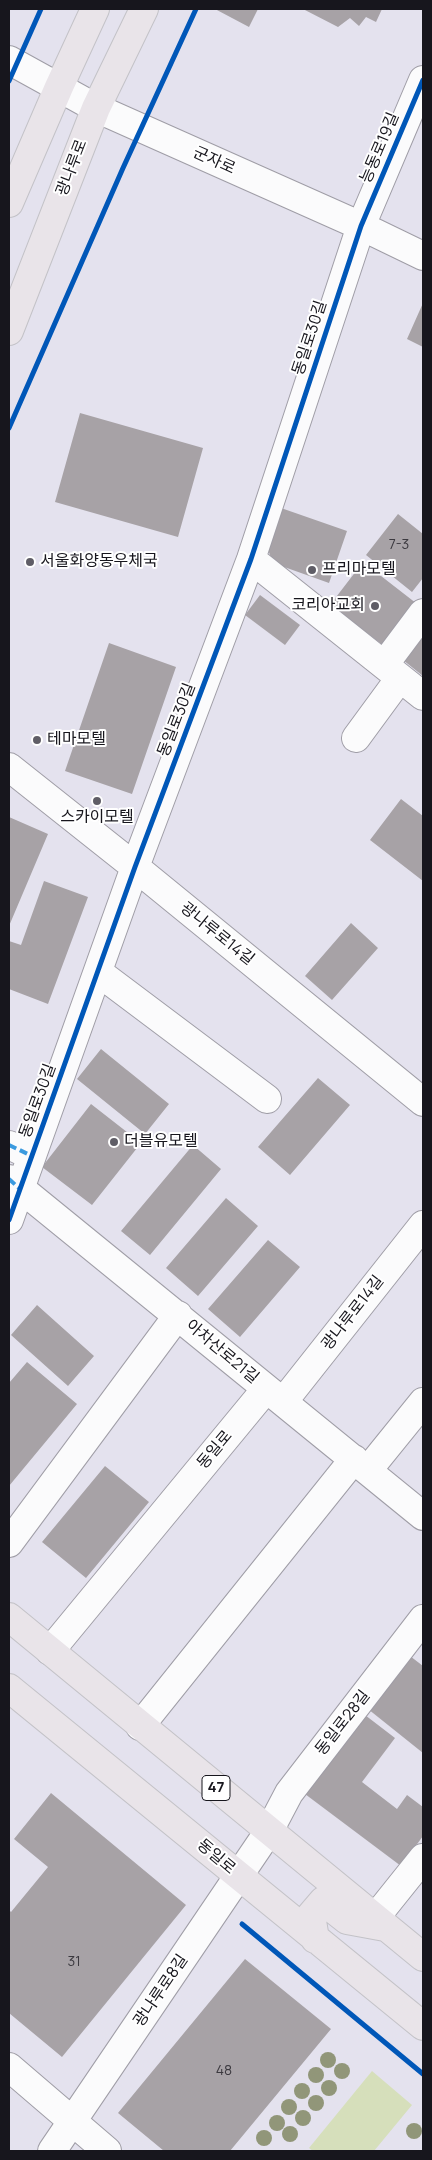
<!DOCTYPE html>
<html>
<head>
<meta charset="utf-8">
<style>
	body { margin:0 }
	#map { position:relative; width:432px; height:2160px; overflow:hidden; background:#e4e2ee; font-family:Manrope,sans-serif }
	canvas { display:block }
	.frame { position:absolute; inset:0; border:10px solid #17161d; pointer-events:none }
</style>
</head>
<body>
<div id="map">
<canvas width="432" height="2160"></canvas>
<div class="frame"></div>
</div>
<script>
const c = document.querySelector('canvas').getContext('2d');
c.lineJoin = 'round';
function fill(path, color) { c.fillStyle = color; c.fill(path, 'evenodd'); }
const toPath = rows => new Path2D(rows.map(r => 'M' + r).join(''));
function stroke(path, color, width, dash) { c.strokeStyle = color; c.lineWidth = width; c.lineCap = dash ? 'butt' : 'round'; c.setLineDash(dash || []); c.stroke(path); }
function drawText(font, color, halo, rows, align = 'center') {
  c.font = font + ' Manrope,"Noto Sans KR",sans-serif'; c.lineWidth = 4; c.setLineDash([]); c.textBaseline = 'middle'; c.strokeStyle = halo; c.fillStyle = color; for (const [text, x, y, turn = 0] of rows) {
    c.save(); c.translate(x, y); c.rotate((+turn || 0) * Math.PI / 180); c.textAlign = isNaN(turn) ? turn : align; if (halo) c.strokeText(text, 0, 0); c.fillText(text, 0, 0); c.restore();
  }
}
fill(toPath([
	[372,2071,412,2105,374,2151,313,2151,309,2148]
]), '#d6dfbb');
fill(toPath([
	[215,9,258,9,249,27],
	[303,9,382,9,376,22,366,17,359,26,350,18,338,27],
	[423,303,423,347,407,339],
	[80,413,203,448,178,537,55,502],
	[281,508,347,531,329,583,273,563,267,547],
	[398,514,423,534,423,578,412,592,366,555],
	[363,562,421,607,388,649,330,605],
	[260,595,300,625,285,645,245,615],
	[423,622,423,676,398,656],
	[109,643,176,667,132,794,65,771],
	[401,799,423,816,423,881,370,840],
	[9,817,48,834,9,926],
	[44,881,88,897,48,1004,9,989,9,941,21,945],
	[351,923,378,948,332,1000,305,976],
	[101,1049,169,1104,145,1134,77,1079],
	[318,1078,350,1105,290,1175,258,1147],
	[91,1104,141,1143,92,1205,42,1167],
	[193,1145,221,1169,150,1255,121,1231],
	[226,1198,258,1226,198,1296,166,1268],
	[268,1240,300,1267,240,1337,208,1309],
	[37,1305,94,1356,68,1386,11,1335],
	[27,1362,77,1404,9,1486,9,1383],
	[105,1466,149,1502,86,1578,42,1542],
	[410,1656,423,1666,423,1753,368,1709],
	[365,1715,395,1738,362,1782,397,1809,407,1795,423,1807,423,1836,401,1866,305,1794],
	[51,1793,186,1905,62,2057,9,2013,9,1910,11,1912,48,1867,14,1839],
	[245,1959,331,2029,230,2151,164,2151,118,2113]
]), '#a7a2a6');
const minor = toPath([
	[9,60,96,108,361,226,423,256],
	[251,559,423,696],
	[384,665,423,613],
	[356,738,400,678],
	[9,767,135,867,423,1102],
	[98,972,267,1099],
	[9,1145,32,1156],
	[9,1179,423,1516],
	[9,1220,135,867,251,559,361,226,423,80],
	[283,1402,423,1225],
	[368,1470,423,1402],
	[9,1543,178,1315],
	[50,1651,266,1389],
	[140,1726,354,1459],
	[375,1918,423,1858],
	[9,2067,107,2151],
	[52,2151,269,1831,289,1793,423,1619]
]);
const major = toPath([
	[9,203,59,87,95,9],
	[9,331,96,108,144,9],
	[9,1617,423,1957],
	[9,1688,423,2026],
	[315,1939,311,1915,323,1901,347,1920,385,1927]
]);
stroke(minor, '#9f9da6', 30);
stroke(major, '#c3c2c7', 30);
stroke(minor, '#fbfbfc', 28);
stroke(major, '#e9e4e9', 28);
stroke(toPath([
	[9,1145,32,1156],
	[9,1179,20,1189]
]), '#3b9adf', 4, [8, 4]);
stroke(toPath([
	[9,81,41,9],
	[9,428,123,168,196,9],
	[9,1220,135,867,251,559,361,226,423,80],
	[242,1924,423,2074]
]), '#0057b8', 5);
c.fillStyle = '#919679';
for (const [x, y] of [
	[328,2060],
	[342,2071],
	[316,2075],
	[329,2088],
	[302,2091],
	[316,2103],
	[289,2107],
	[303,2118],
	[277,2123],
	[414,2131],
	[290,2134],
	[264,2138]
]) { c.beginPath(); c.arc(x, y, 8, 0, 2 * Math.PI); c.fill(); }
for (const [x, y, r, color] of [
	[30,562,5,"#5f5d66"],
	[312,570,5,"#5f5d66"],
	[375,606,5,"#5f5d66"],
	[37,740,5,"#5f5d66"],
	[97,801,5,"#5f5d66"],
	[114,1142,5,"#5f5d66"]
]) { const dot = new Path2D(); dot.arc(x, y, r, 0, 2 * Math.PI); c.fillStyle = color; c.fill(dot); stroke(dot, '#fff', 2); }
drawText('14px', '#3b393f', null, [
	["7-3",399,545],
	["31",74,1962],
	["48",224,2071]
]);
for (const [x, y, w] of [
	[216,1788,28]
]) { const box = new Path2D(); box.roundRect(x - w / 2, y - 12.5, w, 25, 4); c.fillStyle = '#fff'; c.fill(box); stroke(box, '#17161d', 1); }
drawText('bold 15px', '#17161d', null, [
	["47",216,1788]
]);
drawText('16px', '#17161d', '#fff', [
	["능동로19길",380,148,-67],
	["군자로",214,161,24],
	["광나루로",72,168,-69],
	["동일로30길",310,338,-72],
	["동일로30길",177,720,-69],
	["광나루로14길",217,934,39],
	["동일로30길",38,1101,-70],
	["광나루로14길",353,1313,-52],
	["아차산로21길",222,1352,40],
	["동일로",215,1450,-50],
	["동일로28길",343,1723,-52],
	["동일로",216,1857,40],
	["광나루로8길",161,1991,-56]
]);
drawText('16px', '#17161d', '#fff', [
	["서울화양동우체국",40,562],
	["프리마모텔",322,570],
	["코리아교회",365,606,"right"],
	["테마모텔",47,740],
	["스카이모텔",97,818,"center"],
	["더블유모텔",124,1142]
], 'left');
</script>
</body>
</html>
